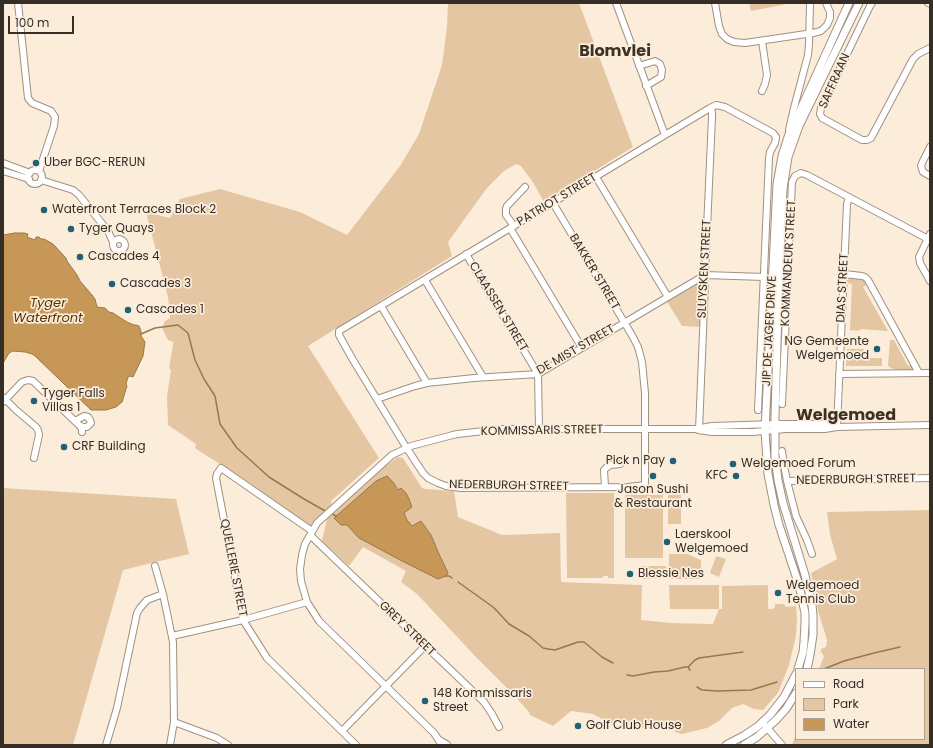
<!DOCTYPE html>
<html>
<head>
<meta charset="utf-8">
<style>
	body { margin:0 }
	#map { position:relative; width:933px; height:748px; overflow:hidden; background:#fceddb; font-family:Poppins,sans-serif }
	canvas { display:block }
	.frame { position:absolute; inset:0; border:4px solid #342e27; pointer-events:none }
	.legend { position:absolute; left:795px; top:668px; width:130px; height:72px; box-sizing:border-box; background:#fceddb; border:1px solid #aca193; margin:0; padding:5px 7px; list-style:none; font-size:12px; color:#342e27 }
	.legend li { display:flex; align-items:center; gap:8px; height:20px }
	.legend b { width:20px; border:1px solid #aca193 }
	.scale { position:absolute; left:8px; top:16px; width:66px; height:18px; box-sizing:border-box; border:2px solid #342e27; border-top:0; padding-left:5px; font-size:12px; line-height:14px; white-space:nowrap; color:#342e27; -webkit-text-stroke:3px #fceddb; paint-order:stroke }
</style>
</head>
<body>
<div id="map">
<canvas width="933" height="748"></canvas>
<div class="frame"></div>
<ul class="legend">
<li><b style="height:5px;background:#fff"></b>Road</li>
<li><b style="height:11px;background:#e4c7a2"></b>Park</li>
<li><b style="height:11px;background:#c69757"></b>Water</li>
</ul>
<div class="scale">100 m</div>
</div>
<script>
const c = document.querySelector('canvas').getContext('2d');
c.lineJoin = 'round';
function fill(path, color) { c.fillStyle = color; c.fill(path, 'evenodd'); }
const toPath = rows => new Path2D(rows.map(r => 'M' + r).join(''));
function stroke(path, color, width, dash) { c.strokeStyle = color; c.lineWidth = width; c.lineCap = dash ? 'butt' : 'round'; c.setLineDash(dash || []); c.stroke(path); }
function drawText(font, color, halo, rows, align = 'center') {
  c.font = font + ' Poppins,sans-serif'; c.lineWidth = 3.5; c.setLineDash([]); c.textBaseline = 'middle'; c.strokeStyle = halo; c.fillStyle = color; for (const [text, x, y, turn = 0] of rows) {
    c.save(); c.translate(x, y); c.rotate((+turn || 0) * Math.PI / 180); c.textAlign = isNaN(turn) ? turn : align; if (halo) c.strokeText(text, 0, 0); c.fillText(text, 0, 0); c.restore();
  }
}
fill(toPath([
	[448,3,579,3,633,147,544,202,534,184,521,166,516,164,504,171,487,188,448,242,452,256,308,346,379,458,331,501,332,506,321,515,314,524,311,526,307,525,282,506,266,496,251,485,234,475,223,466,196,449,195,447,196,444,168,425,167,396,171,370,169,368,173,345,173,342,168,340,162,328,165,321,170,318,168,297,146,212,170,218,180,199,220,189,300,212,347,235,400,166,419,134,442,65,447,27],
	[749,3,792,3,751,11],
	[847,277,860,278,864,280,867,285,863,287,888,331,873,330,862,329,857,331,850,330,852,284,847,283],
	[700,281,703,283,701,327,682,326,666,300],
	[890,340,894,340,908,366,912,364,914,368,912,370,895,370,888,366],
	[847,349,864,349,863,354,864,358,882,358,882,366,846,366],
	[398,457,403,458,422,488,425,489,454,491,458,517,502,535,560,533,561,582,642,585,641,620,671,623,713,624,719,609,670,609,669,585,719,585,719,609,722,609,722,586,768,585,768,609,773,609,775,607,775,604,784,604,786,607,796,606,797,619,796,636,789,665,778,693,763,710,754,709,743,704,732,708,719,721,707,728,682,734,675,732,675,728,625,727,625,723,612,723,608,725,604,720,593,714,571,711,553,726,530,715,529,712,508,689,475,656,417,594,401,582,406,571,363,547,349,566,322,541,327,519,384,467],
	[3,488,176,499,189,554,123,570,73,745,3,745],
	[566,493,614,493,614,578,608,578,608,576,603,576,603,578,567,578],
	[625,495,663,495,663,558,625,558],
	[668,495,681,495,681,524,668,524],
	[930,510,930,745,792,745,796,733,796,739,924,739,924,669,819,669,824,656,821,652,821,649,826,647,827,640,818,611,817,601,811,573,837,559,830,535,827,512],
	[669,554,687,554,701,560,701,579,669,579],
	[716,556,726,559,719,577,710,573],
	[640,566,666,566,666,578,641,579]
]), '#e4c7a2');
const water = toPath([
	[15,233,24,233,28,234,27,237,35,240,36,237,39,237,41,239,44,239,53,244,66,258,67,261,77,275,80,281,92,295,95,299,97,307,105,308,109,312,113,313,127,322,134,325,136,325,139,326,141,331,141,336,145,342,143,356,133,377,130,376,128,377,126,384,127,386,122,402,116,407,106,410,91,410,35,356,32,354,25,352,13,351,9,353,3,363,3,235,15,233],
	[387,476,393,482,398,490,401,488,406,493,409,499,412,507,404,513,407,520,412,526,421,521,431,535,439,554,448,573,446,576,438,579,402,561,359,538,347,525,341,525,334,518,376,481,387,476]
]);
fill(water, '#c69757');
stroke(water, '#9a7849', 1);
stroke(toPath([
	[141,334,155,328,178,325,188,333,195,360,204,379,215,396,220,424,237,448,269,477,304,499,327,512],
	[330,513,336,516],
	[446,576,449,576,452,578],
	[458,582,493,607,497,611,509,624,529,636,543,648,548,649,555,650,578,642,584,642,602,657,613,663],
	[688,667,695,660,699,658,743,652],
	[824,669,844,661,874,653,900,647],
	[627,675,633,676,654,672,668,671,685,667,688,667,690,670],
	[697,687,702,690,718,691,751,690,777,682]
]), '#9a7849', 1.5);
const minor = toPath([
	[18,3,28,98,32,103,51,111,55,117,54,126,39,171],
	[616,3,665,135],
	[715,3,719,26,722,34,727,39,734,42,745,43,813,33,821,31,827,25,830,18,830,12,826,3],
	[872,3,870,6,821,108,820,114,822,118,862,140,867,140,871,138,913,59,918,54,930,48],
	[928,3,930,4],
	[762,41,767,75,765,84,762,91],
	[639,66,655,61,660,64,662,70,661,77,646,86],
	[789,130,794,108,808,55,809,44,810,3],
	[930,147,922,163,921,166,923,172,930,176],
	[3,163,30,173],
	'28 177a7 7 0 1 1 14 0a7 7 0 1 1-14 0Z',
	[3,171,29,179],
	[596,177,668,297],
	[41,180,73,190,79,195,108,231,113,242],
	[553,203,633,337,638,347,642,362,645,393,645,485,628,487,461,488,446,486,438,483,428,478,423,473,406,447,353,360,339,335,339,331,710,108,716,105,725,107,773,133,776,137,775,143,770,152,769,158,758,410],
	[514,226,506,215,506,209,507,206,525,187],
	[510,228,582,348],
	[930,234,919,257,920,263,930,281],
	'113 245a6 6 0 1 1 12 0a6 6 0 1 1-12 0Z',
	[466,254,538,374,539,429],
	[844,274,862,276,865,277,868,280,919,373],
	[425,280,483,377],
	[381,306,427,383],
	[839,374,930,373],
	[4,398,16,410,36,427,38,430,39,435,34,458],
	[377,399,415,386,427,383,474,378,538,374,705,275,764,277],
	[3,402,22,382,28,380,33,381,79,425,82,429,82,432],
	[782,404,792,182,795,176,801,173,807,175,930,240],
	[75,421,84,416,88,417,90,420,91,423,87,427,83,427,79,425],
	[837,427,847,204,849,197],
	[698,430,712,432,753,432,786,429,825,429,837,427,930,425],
	[699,430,705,283,704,279,705,273,712,117,712,112,710,108],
	[782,451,784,465,787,481],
	[605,487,604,470,606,468,610,465,620,464],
	[312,531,221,468,217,474,216,478,243,620,267,658,356,745],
	[310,535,484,702,492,714,499,727],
	[812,554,807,540,796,516,787,481,930,478],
	[155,566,163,594,173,642,174,722,170,745],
	[172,636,243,620,307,602],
	[174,722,217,738,228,745],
	[762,722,782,745],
	[342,731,425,646],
	[106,745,117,708,137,613,140,608,147,600,163,594],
	[442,745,434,733,319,621,307,602,301,581,300,569,302,555,305,544,317,523,392,455,411,446,449,436,457,434,503,429,695,429,712,426,775,424,826,424,837,427]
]);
const major = toPath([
	[798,669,803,652,804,642,805,623,805,613,799,585,779,525,774,505,768,474,765,431,777,184,782,156,788,137,849,3],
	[807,669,810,655,813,635,813,615,812,605,805,575,783,503,778,480,775,456,775,416,778,308,783,189,788,157,799,126,859,3],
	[440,741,447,745],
	[726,745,745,735,757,727,770,715,784,697,796,674],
	[744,745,757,737,776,720,786,709,796,693]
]);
stroke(minor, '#9f9180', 8);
stroke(major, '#9f9180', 9);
stroke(minor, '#fff', 6);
stroke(major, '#fff', 7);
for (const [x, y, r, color] of [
	[36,163,4,"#216176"],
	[44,210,4,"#216176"],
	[71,229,4,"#216176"],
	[80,257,4,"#216176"],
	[112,284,4,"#216176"],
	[128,310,4,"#216176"],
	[877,349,4,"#216176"],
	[34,401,4,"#216176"],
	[64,447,4,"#216176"],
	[673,461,4,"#216176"],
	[733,464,4,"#216176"],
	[653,476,4,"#216176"],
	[736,476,4,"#216176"],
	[667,542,4,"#216176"],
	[630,574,4,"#216176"],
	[778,593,4,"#216176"],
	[425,701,4,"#216176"],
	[578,726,4,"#216176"]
]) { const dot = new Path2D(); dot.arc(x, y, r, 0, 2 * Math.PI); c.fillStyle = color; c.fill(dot); stroke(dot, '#fceddb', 1.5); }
drawText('12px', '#342e27', '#fceddb', [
	["SAFFRAAN",835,81,-66],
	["PATRIOT STREET",557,200,-31],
	["KOMMANDEUR STREET",789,263,-87],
	["SLUYSKEN STREET",705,269,-87],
	["BAKKER STREET",594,272,59],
	["DIAS STREET",843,288,-87],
	["CLAASSEN STREET",498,307,59],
	["JIP DE JAGER DRIVE",770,331,-87],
	["DE MIST STREET",576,350,-30],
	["KOMMISSARIS STREET",542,431,-1],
	["NEDERBURGH STREET",856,480,-1],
	["NEDERBURGH STREET",509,486,1],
	["QUELLERIE STREET",233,568,79],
	["GREY STREET",407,629,44]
]);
drawText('12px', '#342e27', '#fceddb', [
	["Uber BGC-RERUN",44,163],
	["Waterfront Terraces Block 2",52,210],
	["Tyger Quays",79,229],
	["Cascades 4",88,257],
	["Cascades 3",120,284],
	["Cascades 1",136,310],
	["NG Gemeente",869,342,"right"],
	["Welgemoed",869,356,"right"],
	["Tyger Falls",42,394],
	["Villas 1",42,408],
	["CRF Building",72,447],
	["Pick n Pay",665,461,"right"],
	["Welgemoed Forum",741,464],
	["KFC",728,476,"right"],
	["Jason Sushi",653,490,"center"],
	["& Restaurant",653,504,"center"],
	["Laerskool",675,535],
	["Welgemoed",675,549],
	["Blessie Nes",638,574],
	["Welgemoed",786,586],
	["Tennis Club",786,600],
	["148 Kommissaris",433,694],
	["Street",433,708],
	["Golf Club House",586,726]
], 'left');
drawText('italic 13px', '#553600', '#fceddb', [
	["Tyger",48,304],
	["Waterfront",48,319]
]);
drawText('bold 16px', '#3c3122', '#fceddb', [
	["Blomvlei",615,52],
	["Welgemoed",846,416]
]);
</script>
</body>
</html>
